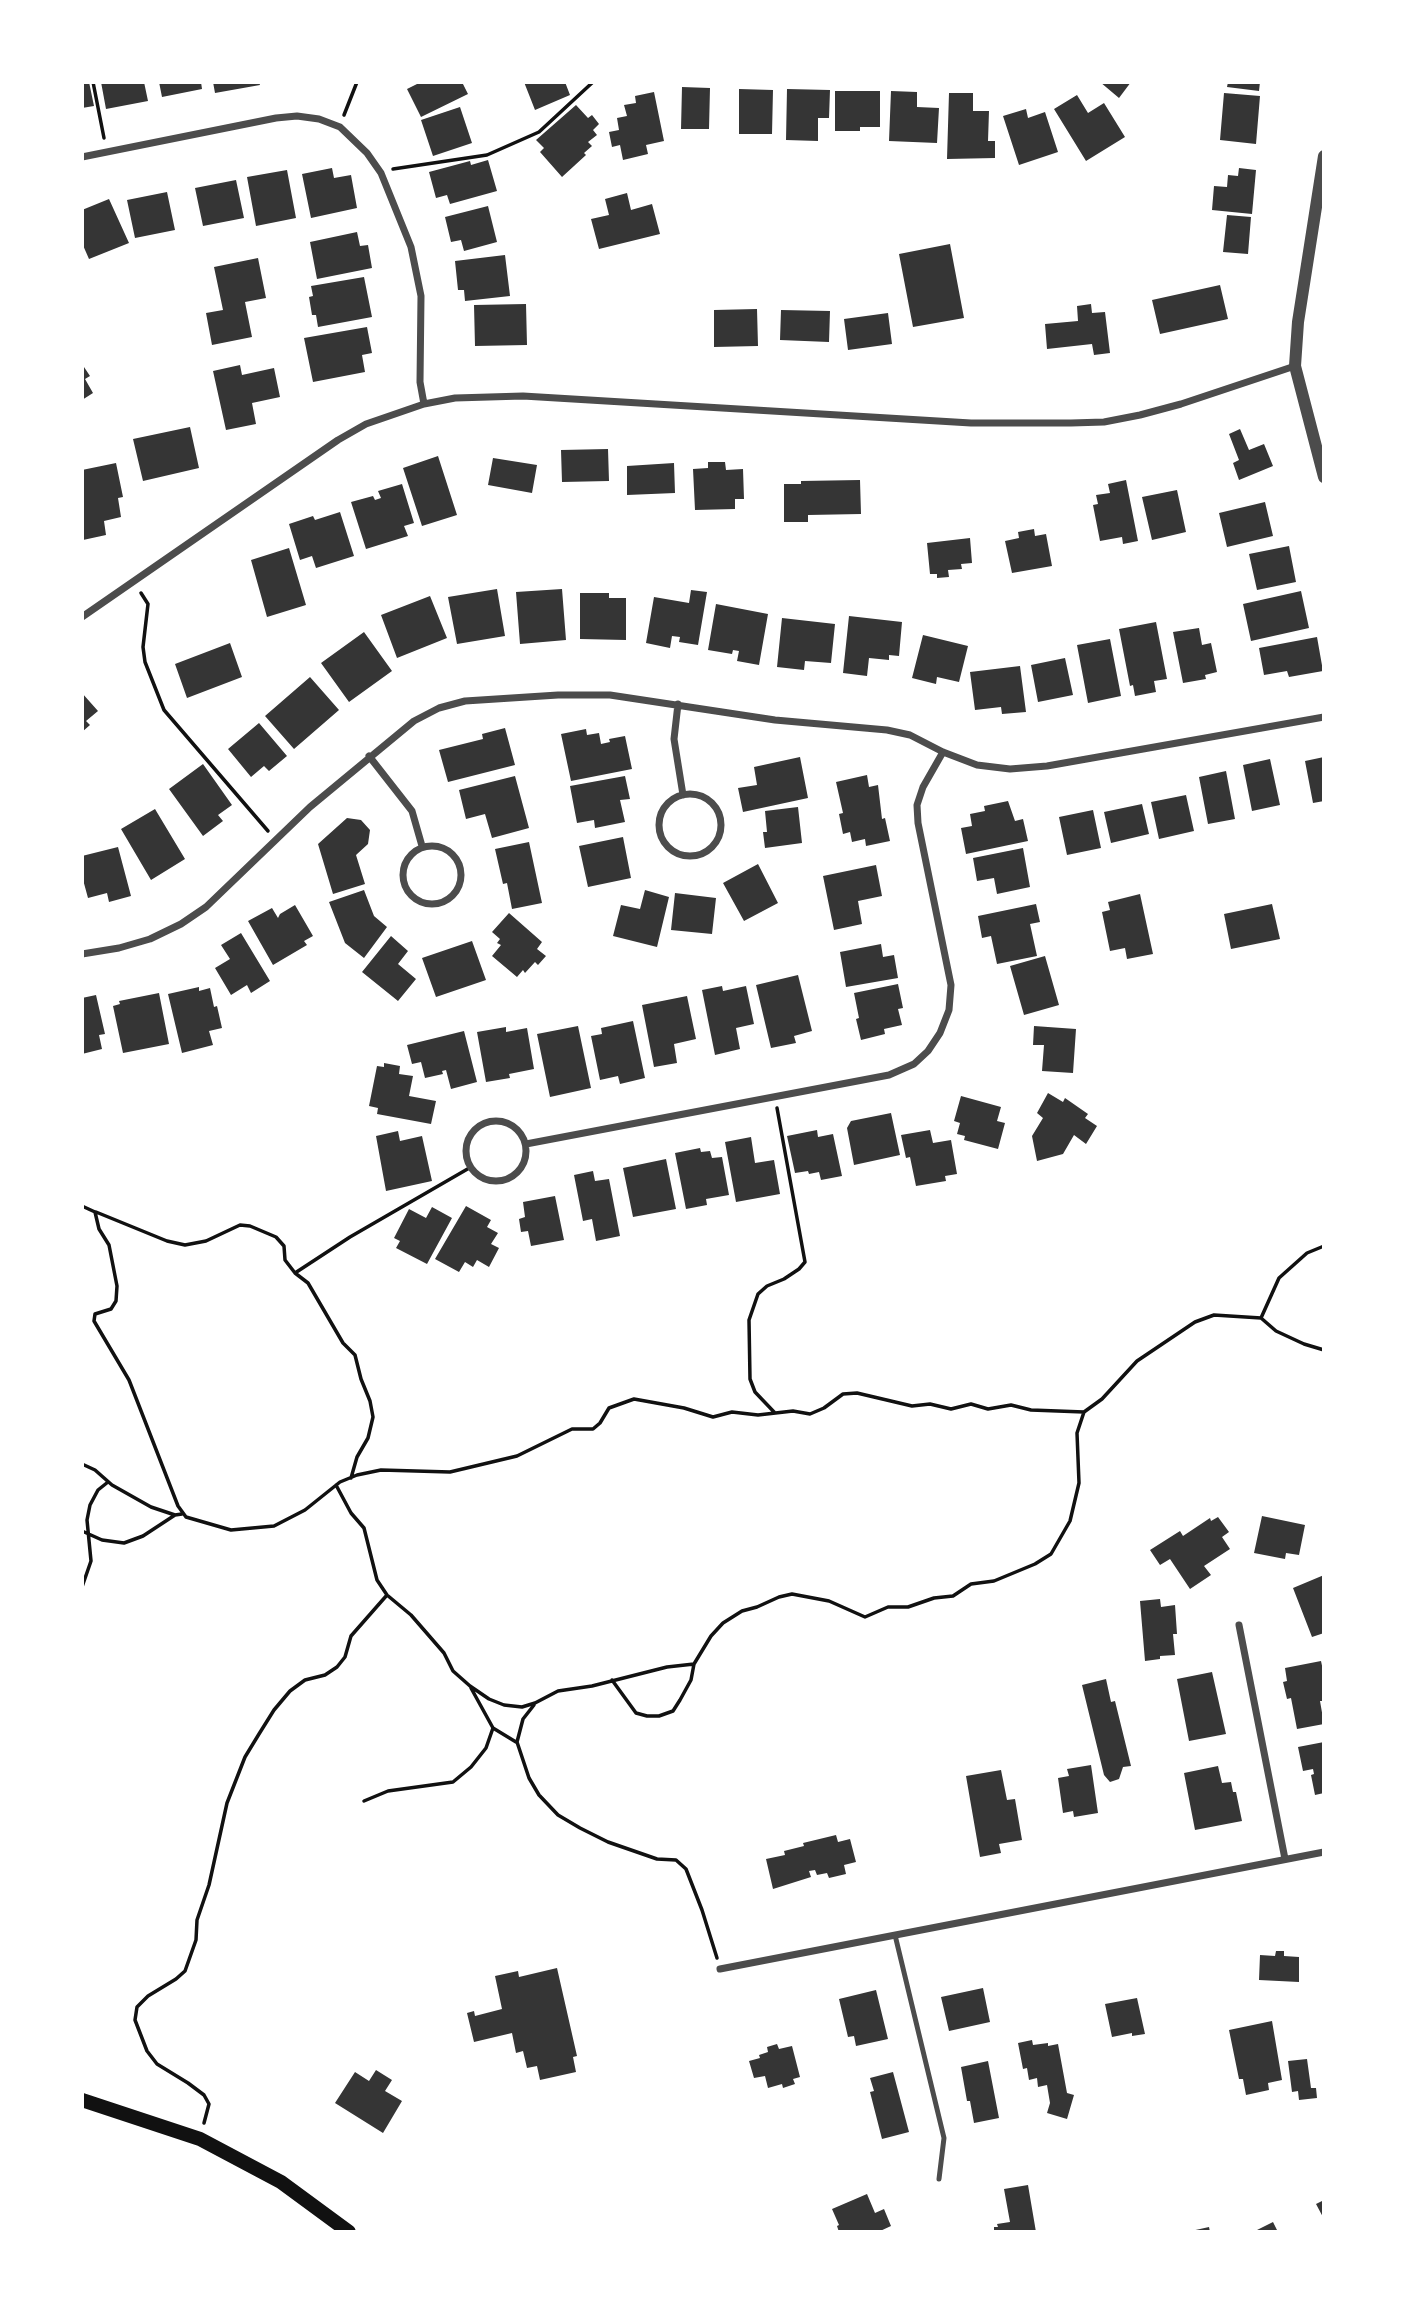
<!DOCTYPE html>
<html>
<head>
<meta charset="utf-8">
<style>
	body { margin:0 }
	#map { position:relative; width:1406px; height:2314px; overflow:hidden; background:#fff; font-family:Rubik,sans-serif }
	canvas { display:block }
	.frame { position:absolute; inset:0; border:84px solid #fff; pointer-events:none }
</style>
</head>
<body>
<div id="map">
<canvas width="1406" height="2314"></canvas>
<div class="frame"></div>
</div>
<script>
const c = document.querySelector('canvas').getContext('2d');
c.lineJoin = 'round';
function fill(path, color) { c.fillStyle = color; c.fill(path, 'evenodd'); }
const toPath = rows => new Path2D(rows.map(r => 'M' + r).join(''));
function stroke(path, color, width, dash) { c.strokeStyle = color; c.lineWidth = width; c.lineCap = dash ? 'butt' : 'round'; c.setLineDash(dash || []); c.stroke(path); }
fill(toPath([
	[82,82,89,82,94,106,82,108],
	[101,82,144,82,148,101,106,109],
	[159,82,201,82,202,89,162,97],
	[213,82,259,82,260,85,215,93],
	[421,82,462,82,468,94,421,117,407,89],
	[524,82,565,82,570,95,535,110],
	[1100,82,1131,82,1119,98],
	[1228,82,1260,82,1259,91,1227,87],
	[682,87,710,88,709,129,681,129],
	[739,89,773,90,772,134,739,134],
	[787,89,830,90,829,118,818,118,818,141,786,140],
	[835,91,880,91,880,127,860,127,860,131,835,131],
	[891,91,917,92,917,107,939,108,937,143,889,141],
	[654,92,664,141,646,145,648,154,623,160,620,145,612,147,609,132,619,130,617,118,627,116,624,105,636,103,635,96],
	[949,93,973,93,973,111,989,111,988,141,995,141,995,158,947,159],
	[1224,93,1260,96,1256,144,1220,140],
	[1077,95,1088,113,1104,103,1125,137,1086,161,1054,109],
	[576,105,588,118,592,115,599,124,593,130,597,135,588,142,592,146,584,153,586,155,562,177,540,152,544,148,536,140],
	[460,107,472,143,433,156,421,120],
	[1026,109,1028,118,1045,112,1058,152,1019,165,1003,116],
	[488,160,497,191,450,204,447,195,436,198,429,172,470,161,471,165],
	[332,168,334,178,351,175,357,208,311,218,302,174],
	[1239,168,1256,170,1252,214,1212,210,1214,186,1227,187,1228,175,1238,176],
	[287,170,296,218,256,226,247,177],
	[236,180,244,218,203,226,195,188],
	[167,192,175,230,135,238,127,200],
	[627,193,631,210,652,204,660,234,599,249,591,219,609,215,605,199],
	[109,199,129,243,89,259,82,243,82,210],
	[488,206,497,242,464,251,461,240,451,242,445,217],
	[1227,215,1251,217,1248,254,1223,252],
	[357,232,360,246,368,245,372,268,317,279,310,242],
	[950,244,964,318,913,327,899,254],
	[505,255,510,296,465,301,464,290,458,290,455,261],
	[258,258,266,298,245,302,252,337,212,345,206,313,223,310,214,267],
	[364,277,372,317,318,327,316,315,312,315,309,297,313,296,311,286],
	[1220,285,1228,319,1160,334,1152,300],
	[526,304,527,345,475,346,474,305],
	[1091,304,1092,313,1105,312,1110,353,1094,355,1092,344,1047,349,1045,324,1078,321,1077,306],
	[757,309,758,346,714,347,714,310],
	[781,310,830,311,829,342,780,340],
	[888,313,892,344,848,350,844,319],
	[367,327,372,353,362,355,365,372,313,382,304,338],
	[82,364,90,376,85,379,93,393,82,400],
	[240,365,242,375,274,368,280,397,252,403,256,424,226,430,213,371],
	[190,427,199,468,143,481,133,439],
	[1240,429,1249,450,1264,444,1273,466,1239,480,1233,463,1239,460,1229,434],
	[608,449,609,481,562,482,561,450],
	[438,456,457,515,422,526,403,468],
	[493,458,537,465,532,493,488,485],
	[708,462,725,462,726,470,743,469,744,499,735,499,735,509,695,510,693,469,708,468],
	[116,463,123,497,118,498,121,517,104,521,106,535,83,540,82,470],
	[674,463,675,493,627,495,627,466],
	[860,480,861,514,808,515,808,522,784,522,784,484,801,484,801,481],
	[1126,480,1138,541,1123,544,1122,537,1100,541,1093,505,1098,504,1096,495,1110,493,1108,484],
	[402,484,414,523,404,526,408,536,366,549,351,502,373,496,375,500,381,498,378,491],
	[1177,490,1186,532,1152,540,1142,497],
	[1265,502,1273,536,1227,547,1219,513],
	[340,512,354,556,316,568,312,556,300,560,289,524,313,516,315,520],
	[1034,529,1035,536,1046,534,1052,566,1012,573,1005,541,1019,538,1018,532],
	[970,538,972,563,961,564,962,569,948,570,949,577,937,578,937,574,930,574,927,543],
	[1289,546,1296,582,1257,590,1249,554],
	[289,548,306,605,267,617,251,560],
	[497,589,505,636,457,644,448,597],
	[562,589,566,640,520,644,516,592],
	[691,590,707,592,698,645,679,642,680,637,672,636,670,648,646,643,654,597,689,603],
	[1301,591,1309,628,1251,641,1243,604],
	[580,593,609,593,609,598,626,598,626,640,580,639],
	[430,596,447,638,397,658,381,615],
	[716,604,768,614,759,665,737,661,739,651,733,650,732,654,708,650],
	[849,616,902,622,899,656,889,655,889,660,869,658,867,676,843,673],
	[782,618,835,624,831,663,805,661,804,670,777,667],
	[1156,622,1167,679,1154,681,1156,692,1135,696,1133,685,1130,686,1119,629],
	[1199,628,1202,645,1211,643,1217,672,1205,675,1206,679,1183,683,1173,632],
	[364,632,392,671,349,702,321,663],
	[923,635,968,646,959,682,937,677,936,684,912,678],
	[1317,637,1323,671,1289,677,1287,671,1264,675,1259,648],
	[1110,639,1121,696,1088,703,1077,645],
	[230,643,242,677,187,698,175,664],
	[1065,658,1073,695,1038,702,1031,665],
	[1020,666,1026,712,1002,714,1001,707,975,710,970,672],
	[310,677,339,710,294,749,265,716],
	[82,693,98,711,86,721,90,725,82,732],
	[259,723,287,756,269,771,264,766,251,777,228,749],
	[505,728,515,765,448,782,439,750,483,739,482,734],
	[586,729,587,735,599,733,601,744,610,742,609,739,625,736,632,769,571,781,561,734],
	[800,757,808,798,743,812,738,788,757,785,754,767],
	[1324,757,1324,801,1313,803,1305,761],
	[1270,759,1280,805,1252,811,1243,765],
	[203,764,232,805,218,815,223,821,203,836,169,789],
	[1226,771,1235,819,1208,824,1199,777],
	[867,775,869,787,878,785,882,819,885,818,890,841,866,846,865,839,852,842,850,832,843,834,839,814,843,813,836,782],
	[515,776,529,828,492,838,485,814,466,819,459,790],
	[625,776,630,799,620,800,625,822,595,828,594,820,577,823,570,786],
	[1186,795,1194,831,1159,839,1151,802],
	[1008,801,1015,821,1023,819,1028,841,966,854,961,828,972,826,970,814,985,811,984,806],
	[1142,804,1149,834,1111,843,1104,812],
	[798,807,802,843,765,848,763,832,767,832,765,811],
	[155,809,185,859,151,880,121,829],
	[1093,810,1101,848,1067,855,1059,817],
	[347,818,361,820,370,830,368,844,356,855,365,884,333,894,318,844],
	[623,837,631,878,588,887,579,846],
	[529,842,542,903,512,909,507,883,503,884,495,849],
	[118,847,131,896,109,902,107,893,88,898,82,876,82,856],
	[1023,848,1030,887,997,894,994,878,977,881,973,858],
	[758,864,778,903,744,921,723,883],
	[876,865,882,896,858,901,862,924,834,930,823,876],
	[364,890,374,916,387,927,364,958,345,943,329,902],
	[645,890,669,897,657,947,613,936,621,905,640,909],
	[675,893,716,898,712,934,671,930],
	[1140,894,1153,954,1127,959,1125,948,1110,951,1102,912,1110,910,1108,902],
	[1036,904,1040,922,1030,924,1037,956,997,964,991,936,982,938,978,916],
	[1272,904,1280,939,1231,949,1224,914],
	[295,905,313,936,304,941,307,945,273,965,248,921,272,908,278,918,280,914],
	[509,913,542,942,537,949,546,956,538,965,535,962,525,973,523,970,517,977,492,956,501,945,497,943,500,939,492,932],
	[241,933,270,981,251,993,247,985,231,995,215,968,230,959,221,945],
	[391,936,408,951,398,964,416,979,398,1001,362,972],
	[472,941,486,980,436,997,422,958],
	[881,944,883,957,894,955,898,978,846,987,840,952],
	[1045,956,1059,1005,1024,1015,1010,966],
	[798,975,812,1031,794,1036,796,1043,771,1048,756,985],
	[898,984,903,1008,898,1009,902,1025,884,1029,885,1034,861,1040,856,1019,859,1018,854,993],
	[722,986,723,991,746,986,754,1024,736,1028,740,1049,715,1055,702,990],
	[199,987,199,991,210,988,214,1007,217,1006,222,1028,209,1031,213,1045,182,1053,168,994],
	[159,993,169,1044,123,1053,113,1006,120,1004,119,1001],
	[96,995,105,1034,99,1035,102,1049,82,1054,82,998],
	[687,996,696,1039,674,1044,677,1063,654,1067,642,1005],
	[633,1021,645,1078,620,1084,618,1076,600,1080,591,1036,602,1034,601,1028],
	[578,1026,591,1088,550,1097,537,1034],
	[1034,1026,1076,1029,1073,1073,1042,1071,1044,1045,1033,1045],
	[506,1027,506,1032,527,1028,534,1069,509,1074,510,1078,486,1082,477,1032],
	[464,1031,477,1082,451,1089,446,1070,442,1071,443,1074,425,1078,421,1062,412,1064,407,1045],
	[384,1063,400,1066,399,1074,413,1076,409,1096,436,1101,431,1124,377,1114,378,1108,369,1106,377,1066,384,1067],
	[1048,1093,1063,1102,1065,1098,1088,1114,1085,1118,1097,1126,1086,1144,1074,1135,1063,1154,1037,1161,1032,1136,1043,1118,1037,1113],
	[961,1096,1001,1107,997,1121,1005,1123,998,1149,964,1140,965,1136,957,1134,960,1123,954,1121],
	[891,1113,900,1155,854,1165,847,1128,851,1121],
	[817,1130,818,1137,833,1134,842,1176,821,1180,819,1172,809,1174,808,1171,795,1173,787,1136],
	[930,1130,933,1143,951,1140,957,1174,945,1176,946,1181,916,1186,910,1157,906,1158,901,1135],
	[398,1131,400,1141,422,1136,432,1181,386,1191,376,1136],
	[751,1137,755,1163,774,1160,780,1194,736,1202,725,1142],
	[700,1148,701,1152,710,1151,712,1158,722,1157,729,1195,706,1199,707,1205,686,1209,675,1153],
	[666,1159,676,1209,633,1217,623,1168],
	[593,1171,595,1181,609,1179,620,1236,596,1241,592,1219,583,1221,574,1175],
	[555,1196,564,1240,531,1246,528,1231,521,1232,519,1219,525,1217,523,1202],
	[466,1206,491,1220,487,1227,498,1233,491,1244,499,1248,489,1267,477,1260,473,1267,465,1262,459,1272,435,1259],
	[432,1207,452,1218,427,1264,396,1248,400,1241,394,1238,409,1209,426,1218],
	[1262,1516,1305,1525,1299,1555,1286,1553,1285,1559,1254,1553],
	[1218,1517,1229,1532,1222,1537,1230,1549,1204,1566,1211,1575,1190,1589,1170,1559,1160,1565,1150,1550,1180,1531,1183,1536,1210,1518,1211,1521],
	[1324,1575,1324,1633,1312,1637,1293,1588],
	[1160,1599,1161,1607,1175,1605,1177,1634,1173,1634,1175,1655,1160,1656,1160,1659,1145,1661,1140,1601],
	[1321,1661,1324,1675,1324,1701,1320,1701,1324,1724,1297,1729,1291,1698,1287,1699,1283,1682,1287,1681,1285,1668],
	[1212,1672,1226,1734,1189,1741,1177,1679],
	[1106,1679,1111,1702,1115,1701,1131,1766,1123,1767,1119,1779,1110,1782,1104,1775,1082,1685],
	[1324,1742,1324,1793,1315,1795,1311,1775,1314,1774,1313,1769,1303,1771,1298,1747],
	[1091,1765,1098,1813,1074,1817,1073,1811,1063,1813,1058,1778,1069,1776,1067,1769],
	[1218,1766,1222,1783,1231,1782,1233,1792,1236,1792,1242,1821,1195,1830,1184,1773],
	[1001,1770,1007,1800,1015,1799,1022,1840,999,1844,1001,1853,980,1857,966,1776],
	[836,1835,838,1842,850,1839,856,1862,844,1865,846,1874,829,1878,827,1873,817,1875,815,1870,809,1871,811,1877,773,1889,766,1859,785,1855,784,1851,804,1846,803,1843],
	[1276,1951,1284,1951,1284,1956,1299,1957,1299,1982,1259,1980,1260,1955,1275,1956],
	[557,1968,577,2056,573,2057,576,2072,540,2080,537,2066,527,2068,523,2051,516,2053,512,2033,474,2042,467,2013,474,2011,475,2016,502,2009,495,1976,518,1971,519,1977],
	[983,1988,990,2022,949,2031,941,1997],
	[876,1990,888,2039,856,2046,854,2036,848,2037,839,1999],
	[1137,1998,1145,2034,1132,2036,1132,2033,1112,2037,1105,2004],
	[1272,2021,1282,2080,1268,2083,1269,2090,1246,2095,1243,2079,1239,2079,1229,2030],
	[1032,2040,1033,2045,1048,2043,1048,2046,1058,2044,1067,2093,1074,2095,1067,2119,1047,2113,1050,2103,1047,2085,1038,2087,1037,2078,1029,2080,1027,2068,1023,2069,1018,2043],
	[777,2044,779,2049,792,2046,800,2077,793,2079,795,2084,783,2088,782,2084,768,2088,765,2076,754,2078,749,2061,760,2058,759,2055,768,2052,767,2047],
	[1307,2059,1311,2088,1316,2088,1317,2098,1299,2100,1298,2091,1292,2092,1288,2061],
	[988,2061,999,2118,974,2123,970,2101,967,2101,961,2067],
	[376,2070,392,2080,385,2091,402,2101,383,2133,335,2103,355,2072,369,2081],
	[893,2072,909,2132,882,2139,870,2092,874,2091,870,2078],
	[1028,2185,1036,2232,994,2232,994,2227,998,2227,997,2224,1010,2222,1004,2189],
	[867,2194,875,2213,884,2209,891,2226,878,2232,839,2232,837,2226,839,2225,832,2209],
	[1324,2200,1324,2219,1316,2204],
	[1273,2222,1278,2232,1253,2232],
	[1209,2227,1210,2232,1191,2232,1191,2231]
]), '#353535');
stroke(toPath([
	[93,82,104,138],
	[344,115,357,82],
	[393,169,487,155,539,132,593,82],
	[141,593,148,604,143,647,145,662,164,710,268,831],
	[82,1206,95,1212,99,1229,109,1245,117,1286,116,1301,111,1309,95,1314,94,1321,129,1380,178,1506,186,1517,231,1530,274,1526,305,1510,340,1482,357,1475,381,1470,450,1472,517,1456,572,1429,593,1429,600,1423,609,1408,634,1399,684,1408,713,1417,732,1412,758,1415,793,1411,810,1414,824,1408,843,1394,857,1393,912,1406,930,1404,951,1409,971,1404,988,1409,1011,1405,1031,1410,1084,1412,1102,1399,1137,1361,1195,1322,1214,1315,1261,1318,1276,1331,1304,1344,1324,1350],
	[96,1212,167,1241,185,1245,206,1241,240,1225,250,1226,276,1237,284,1246,285,1260,295,1273,308,1283,343,1343,355,1355,361,1379,370,1401,373,1417,368,1438,357,1457,351,1478],
	[295,1273,350,1237,471,1167],
	[1261,1318,1279,1278,1307,1253,1324,1246],
	[775,1413,755,1392,750,1379,749,1320,758,1294,767,1286,784,1279,799,1269,805,1262,777,1108],
	[82,1464,95,1470,112,1485,151,1507,175,1515,182,1514],
	[336,1485,351,1513,364,1528,377,1580,387,1595,411,1615,444,1653,453,1671,470,1686,489,1699,504,1705,522,1707,535,1703,558,1691,592,1686,667,1667,694,1664,711,1636,723,1623,742,1611,757,1607,779,1597,792,1594,829,1601,865,1617,888,1607,908,1607,934,1598,953,1596,971,1584,994,1581,1035,1564,1051,1554,1070,1521,1079,1483,1077,1433,1084,1412],
	[82,1531,102,1540,124,1543,143,1536,175,1515],
	[82,1587,91,1561,87,1520,90,1505,98,1490,108,1482],
	[612,1680,636,1713,647,1716,659,1716,673,1711,680,1700,691,1680,694,1664],
	[471,1688,493,1728,516,1742],
	[534,1705,523,1719,517,1742,529,1778,539,1795,558,1815,580,1828,608,1842,657,1859,676,1860,686,1869,702,1910,717,1958],
	[364,1801,388,1791,453,1782,471,1767,486,1748,493,1728],
	[204,2123,209,2104,204,2095,188,2083,157,2064,147,2051,135,2020,137,2007,148,1996,176,1979,185,1971,196,1940,197,1920,209,1885,227,1803,245,1757,259,1734,274,1710,290,1691,305,1680,325,1675,337,1667,345,1657,351,1636,387,1595]
]), '#111', 3.5);
stroke(toPath([
	[895,1935,944,2138,939,2179]
]), '#4c4c4c', 5);
stroke(toPath([
	[82,157,276,118,297,116,319,119,340,127,367,153,381,173,411,247,421,296,420,382,424,404],
	[82,617,338,440,366,424,424,404,455,398,523,396,971,423,1071,423,1104,422,1140,415,1181,404,1295,366],
	[678,704,674,739,683,795],
	[369,756,412,811,422,846],
	'659 825a31 31 0 1 1 62 0a31 31 0 1 1-62 0Z',
	'403 875a29 29 0 1 1 58 0a29 29 0 1 1-58 0Z',
	[82,954,119,948,150,939,181,924,206,907,310,807,414,721,439,708,465,701,558,695,610,695,775,720,887,730,910,735,943,752,977,765,1010,769,1047,766,1324,717],
	'466 1151a30 30 0 1 1 60 0a30 30 0 1 1-60 0Z',
	[526,1144,889,1075,914,1064,928,1051,940,1033,949,1010,951,985,918,823,917,805,923,787,943,752],
	[1239,1625,1285,1859],
	[720,1969,1324,1852]
]), '#4c4c4c', 7);
stroke(toPath([
	[1324,156,1298,322,1295,366,1324,477]
]), '#4c4c4c', 12);
stroke(toPath([
	[82,2100,200,2139,281,2182,349,2232]
]), '#111', 14);
</script>
</body>
</html>
